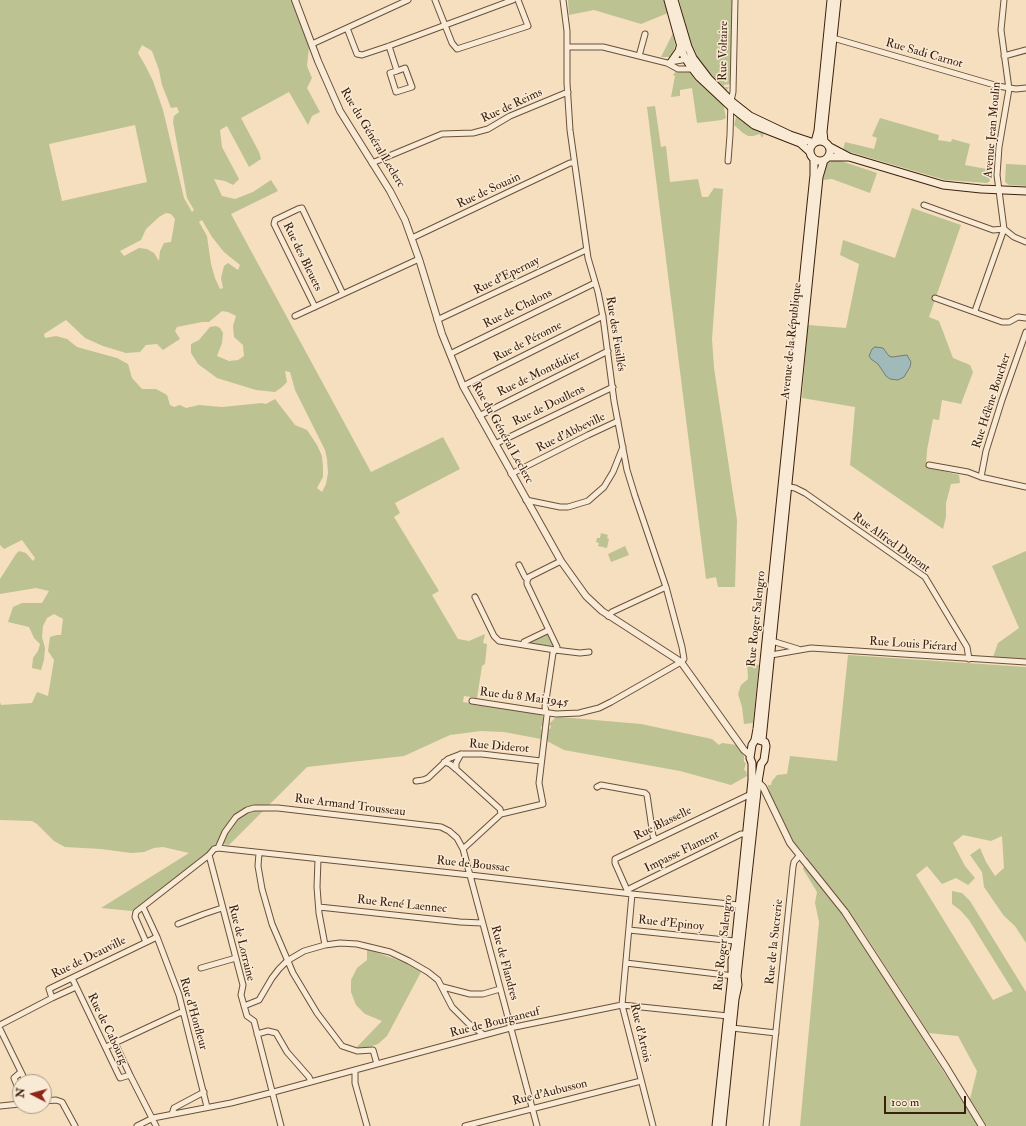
<!DOCTYPE html>
<html>
<head>
<meta charset="utf-8">
<style>
	body { margin:0 }
	#map { position:relative; width:1026px; height:1126px; overflow:hidden; background:#f6dfbe; font-family:"IM FELL Double Pica",serif }
	canvas { display:block }
	.north { position:absolute; left:12px; top:1074px; width:40px; height:40px; box-sizing:border-box; background:#f9ead5; border:1px solid #ad9985; border-radius:50%; rotate:276deg; font-size:11px; font-weight:700; line-height:16px; text-align:center; color:#3c200e }
	.north::after { content:''; display:block; margin:auto; width:14px; height:18px; background:#8f2418; clip-path:polygon(50% 0,100% 100%,50% 72%,0 100%) }
	.scale { position:absolute; left:884px; top:1096px; width:82px; height:18px; box-sizing:border-box; border:2px solid #3c200e; border-top:0; padding-left:5px; font-size:12px; line-height:14px; white-space:nowrap; color:#3c200e; -webkit-text-stroke:3px #f9ead5; paint-order:stroke }
</style>
</head>
<body>
<div id="map">
<canvas width="1026" height="1126"></canvas>
<div class="north">N</div>
<div class="scale">100 m</div>
</div>
<script>
const c = document.querySelector('canvas').getContext('2d');
c.lineJoin = 'round';
function fill(path, color) { c.fillStyle = color; c.fill(path, 'evenodd'); }
const toPath = rows => new Path2D(rows.map(r => 'M' + r).join(''));
function stroke(path, color, width, dash) { c.strokeStyle = color; c.lineWidth = width; c.lineCap = dash ? 'butt' : 'round'; c.setLineDash(dash || []); c.stroke(path); }
function drawText(font, color, halo, rows, align = 'center') {
  c.font = font + ' "IM FELL Double Pica",serif'; c.lineWidth = 3; c.setLineDash([]); c.textBaseline = 'middle'; c.strokeStyle = halo; c.fillStyle = color; for (const [text, x, y, turn = 0] of rows) {
    c.save(); c.translate(x, y); c.rotate((+turn || 0) * Math.PI / 180); c.textAlign = isNaN(turn) ? turn : align; if (halo) c.strokeText(text, 0, 0); c.fillText(text, 0, 0); c.restore();
  }
}
fill(toPath([
	[0,0,291,0,309,47,307,66,312,78,307,88,320,112,312,116,308,125,289,92,241,118,259,152,261,159,249,167,227,126,220,130,222,147,239,179,233,185,225,181,214,179,222,196,235,199,253,192,271,180,278,191,231,214,371,472,443,437,460,469,395,503,400,513,394,517,439,591,432,595,458,639,469,641,485,634,483,643,487,644,485,664,482,666,477,698,464,696,463,702,541,714,544,719,544,726,541,726,541,729,542,730,541,739,504,732,481,731,450,735,404,756,307,767,229,845,223,844,215,845,207,854,132,911,101,908,189,853,163,847,154,848,144,852,131,853,101,849,65,847,54,841,37,824,32,821,0,820,0,702,1,705,32,703,37,692,48,696,54,660,48,651,50,637,57,635,61,635,63,619,54,614,47,618,43,626,42,637,45,648,44,660,41,670,32,668,33,658,38,651,40,644,34,638,29,627,8,622,13,607,22,603,42,603,49,591,36,588,0,594,0,579,16,554,19,551,26,553,33,561,35,558,22,540,4,549,0,545],
	[142,45,152,51,159,70,162,85,171,108,177,107,179,112,174,116,173,122,187,198,194,210,192,212,184,198,163,110,153,81,145,65,138,53],
	[135,125,147,182,62,201,49,144],
	[166,213,171,214,175,219,173,231,171,242,164,243,160,251,159,261,154,253,147,249,139,248,124,256,120,251,141,240,146,229,159,217],
	[202,220,212,237,224,252,240,265,238,270,228,263,224,266,221,278,223,288,220,289,215,278,211,264,207,236,199,222],
	[222,311,228,312,236,316,233,326,234,337,243,345,244,356,238,360,229,361,217,356,222,343,223,333,220,328,216,326,210,327,199,340,191,344,191,353,198,364,217,378,256,390,275,392,282,387,287,382,285,371,290,372,295,390,325,450,327,459,328,473,326,484,322,492,317,488,323,477,323,467,322,456,317,445,307,430,295,425,275,399,266,404,262,403,222,407,199,405,186,408,180,405,174,407,170,405,167,395,156,389,142,389,132,378,128,364,117,358,77,347,67,339,56,336,45,338,44,334,66,320,85,338,103,346,126,353,140,352,146,345,157,344,163,350,180,339,175,331,177,327,202,322,209,322],
	[568,0,665,0,668,13,641,24,594,10,569,15],
	[679,0,732,0,731,84,724,85,724,87,729,87,727,90,724,90,702,66,693,51],
	[673,33,675,45,674,52,670,57,661,57],
	[677,70,692,72,723,103,726,118,722,120,697,123,692,88,680,90,680,96,671,97,675,76,673,75],
	[655,106,661,147,666,146,670,182,698,179,702,197,708,197,714,188,723,189,712,339,714,368,737,520,735,587,718,587,716,577,706,579,647,107],
	[736,117,764,133,763,136,762,138,760,134,753,136,748,136,743,133,734,125],
	[880,118,939,135,938,140,951,142,952,139,970,144,965,165,992,170,990,181,987,183,945,180,843,150,845,142,874,149,877,138,872,136],
	[835,159,877,173,870,193,832,179,823,180,827,164],
	[1006,164,1026,165,1026,186,1009,185,1006,183,1005,181],
	[912,208,961,225,929,317,939,321,953,358,970,365,973,372,961,404,942,400,939,420,933,419,927,450,926,467,959,475,960,483,951,484,946,503,946,517,943,529,850,465,855,407,802,398,808,325,846,328,859,264,840,255,843,240,895,258],
	[601,533,608,535,607,538,609,539,607,548,598,546,599,543,596,542,597,538,600,538],
	[625,546,629,555,611,562,608,554],
	[1026,551,1026,659,993,657,998,643,1019,628,992,566],
	[546,634,548,634,553,644,553,645,551,646,531,643,531,641],
	[848,655,1026,667,1026,943,1015,926,1004,916,984,887,982,872,970,855,980,848,986,862,995,876,1004,868,1002,836,991,841,963,835,953,843,965,866,975,878,968,885,956,878,942,884,927,866,916,875,993,1000,1013,991,969,920,960,910,952,904,952,891,962,893,970,901,1026,992,1026,1126,987,1126,970,1099,977,1071,958,1036,929,1033,860,927,854,930,978,1126,800,1126,819,922,815,903,817,892,803,869,807,857,794,842,769,793,768,785,771,785,772,781,777,775,787,774,790,756,837,761],
	[747,663,759,665,753,723,744,724,742,707,738,694,741,685,748,679],
	[560,717,641,724,712,739,719,745,722,743,737,745,744,756,744,762,746,763,744,770,746,771,747,776,731,785,680,771,564,750,545,740,547,729,550,729,551,726,549,725,550,723,555,718],
	[367,949,406,963,421,972,387,1036,378,1044,369,1047,356,1048,382,1021,365,1014,356,1005,351,992,351,980,357,968,367,960]
]), '#bcc292');
const water = toPath([
	[875,347,883,348,889,356,892,357,907,355,911,362,910,367,904,377,898,380,890,379,886,376,878,364,871,359,869,356,872,349,875,347]
]);
fill(water, '#a0baba');
stroke(water, '#787c75', 1);
const minor = toPath([
	[435,0,452,43,457,49,528,26,518,0],
	[347,28,408,0],
	[833,38,998,86,1016,89,1026,88],
	[312,44,347,28,357,54,362,55,389,46,513,0],
	[389,46,397,71,390,73,396,92,412,87,405,68,397,71],
	[567,47,603,47,667,63,678,69,692,69],
	[639,56,645,34],
	[1004,56,1026,50],
	[670,62,688,59],
	[728,161,730,135,731,101,733,92,735,0],
	[372,163,442,134,473,133,488,129,510,116,568,92],
	[924,205,993,230,1004,229],
	[1004,229,1014,237,1026,242],
	[412,238,570,163,574,163],
	[935,298,1002,322,1009,322,1018,317,1026,318],
	[315,307,274,224,275,220,298,209,302,208,343,294],
	[975,311,1004,229,997,175,999,147,1009,89,1001,30,1004,0],
	[295,316,419,259],
	[437,320,586,250],
	[450,354,595,283],
	[463,386,603,316],
	[479,416,608,351],
	[495,444,613,387],
	[929,465,968,472,981,477,1026,487],
	[511,474,588,435,618,421],
	[981,477,986,451,1002,400,1026,332],
	[785,486,795,488,805,493,925,577,967,647,969,659],
	[526,500,560,507,568,507,588,501,604,487,613,472,623,447],
	[519,565,525,577,527,579],
	[475,597,494,636,499,641,555,650,580,653,589,652],
	[608,616,612,612,666,587],
	[772,641,798,649],
	[523,645,524,642,549,630],
	[771,655,811,648,1026,662],
	[472,701,556,714,579,713,599,708,611,702,681,662,684,659,682,647,666,587,635,496,627,470,614,401,603,317,598,292,588,258,570,130,567,83,567,31,563,0],
	[444,762,450,764,456,769,500,809,501,814],
	[456,769,456,763,461,754],
	[416,781,423,780,428,778,448,759,461,754,482,754,541,761],
	[597,787,601,785,645,793,647,795,653,836,655,839],
	[218,848,225,832,236,817,247,810,254,808,278,808,441,827,449,831,457,838,463,849,537,1126],
	[463,849,501,814,543,804,539,783,547,715,545,707,553,653,557,647,527,584,527,581,529,577,561,561],
	[259,853,258,866,262,889,272,924,293,973,317,1013,342,1046,357,1051,373,1050,377,1064],
	[209,855,243,985,241,995,247,1016,254,1021,281,1126],
	[318,859,317,887,319,913,325,945],
	[627,890,741,834,746,834],
	[627,893,627,890,615,863,615,859,751,794],
	[632,894,622,1005,653,1126],
	[143,907,157,937,179,995,207,1107],
	[319,907,460,922,482,923],
	[178,924,204,914,222,908],
	[629,930,735,941],
	[146,942,135,917,136,912,209,855,214,849,218,848,470,875,632,894,739,905],
	[626,963,734,976],
	[201,968,236,958],
	[72,978,120,1078,130,1075,156,1126],
	[443,987,470,994,483,994,500,989],
	[52,998,76,987],
	[244,1006,259,1000,272,978,279,969,287,961,304,951,325,945,340,943,357,944,390,952,409,961,428,972,438,980,452,1007,468,1023,484,1035],
	[0,1025,52,998,49,989,157,937],
	[732,1028,776,1033],
	[0,1029,26,1082],
	[257,1034,268,1031,276,1033,287,1052,309,1077,311,1082],
	[115,1043,130,1075],
	[106,1047,179,1013,183,1012],
	[355,1070,355,1083,367,1126],
	[20,1093,14,1078,21,1072],
	[44,1101,56,1100,62,1102,75,1126],
	[0,1106,20,1104],
	[172,1114,174,1108,204,1092],
	[137,1126,153,1118,231,1103,270,1093,510,1028,622,1005,728,1016],
	[465,1126,641,1081],
	[766,1126,793,867,794,862,800,855]
]);
const tertiary = toPath([
	[295,0,318,61,340,111,390,191,405,220,419,259,442,334,463,386,561,561,586,596,602,611,681,662,744,750,750,755],
	[758,782,763,787,790,843,845,912,946,1067,982,1126]
]);
const secondary = toPath([
	[668,0,683,54,689,64,699,77,731,107,754,125,800,143,810,152],
	[674,0,688,47,693,58,709,79,731,101,750,116,790,135,814,143],
	[672,61,679,51,680,47],
	'810 151a10 10 0 1 1 20 0a10 10 0 1 1-20 0Z',
	[824,141,823,132,837,0],
	[815,142,818,131,831,0],
	[830,147,849,157],
	[828,157,849,157,943,185,981,189,1026,191],
	[762,740,819,177,824,160],
	[716,1126,732,975,732,960,735,947,752,780,752,763,750,758,752,745,755,740,757,729,814,175,814,159],
	[722,1126,735,999,738,985,737,976,758,782,761,764,764,760,766,746,765,742,759,740]
]);
stroke(minor, '#6a503a', 7);
stroke(tertiary, '#6a503a', 8);
stroke(secondary, '#3c200e', 9);
stroke(minor, '#f9ead5', 5);
stroke(tertiary, '#f9ead5', 6);
stroke(secondary, '#f9ead5', 7);
drawText('12px', '#3c200e', '#f9ead5', [
	["Rue Voltaire",724,51,-89],
	["Rue Sadi Carnot",924,54,16],
	["Rue de Reims",512,106,-25],
	["Avenue Jean Moulin",993,130,-85],
	["Rue du Général Leclerc",372,138,59],
	["Rue de Souain",489,191,-25],
	["Rue des Bleuets",302,257,64],
	["Rue d'Epernay",507,276,-26],
	["Rue de Chalons",518,309,-26],
	["Rue des Fusillés",615,334,81],
	["Avenue de la République",792,341,-84],
	["Rue de Péronne",528,342,-27],
	["Rue de Montdidier",539,374,-26],
	["Rue Hélène Boucher",992,401,-72],
	["Rue de Doullens",549,406,-26],
	["Rue du Général Leclerc",502,433,61],
	["Rue d'Abbeville",571,433,-26],
	["Rue Alfred Dupont",891,543,36],
	["Rue Roger Salengro",757,619,-84],
	["Rue Louis Piérard",913,645,4],
	["Rue du 8 Mai 1945",524,698,7],
	["Rue Diderot",499,747,5],
	["Rue Armand Trousseau",350,806,7],
	["Rue Blasselle",663,824,-26],
	["Impasse Flament",682,852,-26],
	["Rue de Boussac",473,865,6],
	["Rue René Laennec",402,905,6],
	["Rue d'Epinoy",671,924,6],
	["Rue de la Sucrerie",775,942,-84],
	["Rue de Lorraine",241,943,76],
	["Rue Roger Salengro",724,943,-84],
	["Rue de Deauville",89,958,-26],
	["Rue de Flandres",504,963,75],
	["Rue d'Honfleur",193,1014,74],
	["Rue de Bourganeuf",495,1023,-14],
	["Rue de Cabourg",107,1029,64],
	["Rue d'Artois",640,1033,77],
	["Rue d'Aubusson",550,1093,-14]
]);
</script>
</body>
</html>
